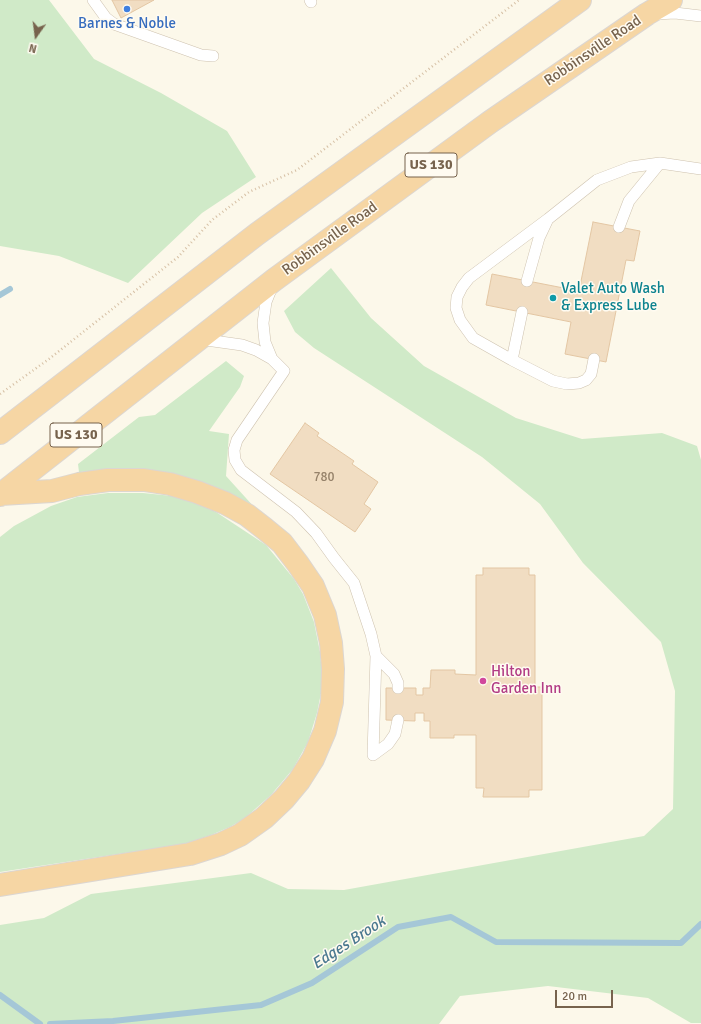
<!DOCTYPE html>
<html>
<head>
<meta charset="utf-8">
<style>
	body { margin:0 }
	#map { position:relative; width:701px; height:1024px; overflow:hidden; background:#fcf8ea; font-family:Signika,sans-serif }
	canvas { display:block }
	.north { position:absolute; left:16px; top:16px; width:40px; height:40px; -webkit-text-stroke:3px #fffbf1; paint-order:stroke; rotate:194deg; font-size:11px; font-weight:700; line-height:16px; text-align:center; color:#77634d }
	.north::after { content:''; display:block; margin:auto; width:14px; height:18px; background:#77634d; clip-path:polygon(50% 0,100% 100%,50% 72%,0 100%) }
	.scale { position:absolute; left:555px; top:990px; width:58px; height:18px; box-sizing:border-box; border:2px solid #77634d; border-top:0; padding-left:5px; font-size:12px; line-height:14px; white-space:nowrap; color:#77634d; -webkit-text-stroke:3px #fffbf1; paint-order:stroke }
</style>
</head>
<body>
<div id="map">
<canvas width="701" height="1024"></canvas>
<div class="north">N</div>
<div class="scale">20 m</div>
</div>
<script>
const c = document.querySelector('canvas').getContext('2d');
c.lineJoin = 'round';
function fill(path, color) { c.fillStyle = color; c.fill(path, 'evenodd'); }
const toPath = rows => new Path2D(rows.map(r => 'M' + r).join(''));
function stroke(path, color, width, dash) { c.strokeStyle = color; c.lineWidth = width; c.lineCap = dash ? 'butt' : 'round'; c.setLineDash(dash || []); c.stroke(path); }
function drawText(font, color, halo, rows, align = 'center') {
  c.font = font + ' Signika,sans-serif'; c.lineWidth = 3; c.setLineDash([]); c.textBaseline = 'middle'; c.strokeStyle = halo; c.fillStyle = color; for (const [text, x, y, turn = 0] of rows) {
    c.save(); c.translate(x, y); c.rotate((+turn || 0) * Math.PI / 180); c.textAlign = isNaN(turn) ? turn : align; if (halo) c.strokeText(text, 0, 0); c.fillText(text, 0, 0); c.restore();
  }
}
fill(toPath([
	[0,0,49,0,94,59,161,93,227,131,256,177,202,213,128,283,59,256,0,246],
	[331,268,371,318,424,366,516,418,582,439,662,433,697,446,701,460,701,1023,691,1023,648,998,548,986,460,996,439,1024,0,1024,0,925,44,918,91,894,251,873,288,889,344,890,644,836,673,809,675,691,661,642,583,563,540,504,482,457,314,348,295,332,284,311],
	[226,361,244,376,240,387,209,431,229,434,226,476,255,508,117,470,79,472,78,464,139,417,155,415],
	[108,493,143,493,182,497,216,512,266,545,294,579,303,594,314,622,320,652,323,683,317,713,308,742,293,769,271,795,245,818,230,827,211,835,184,844,0,872,0,537,14,526,51,506,77,497]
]), '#d0eac8');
stroke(toPath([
	[0,295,10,289],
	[0,995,40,1024],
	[50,1024,113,1021,261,1005,312,983,398,927,451,917,496,942,681,943,701,924]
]), '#a5c7d7', 6);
const building = toPath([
	[112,0,154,0,121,18,112,0],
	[593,222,640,231,634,261,626,260,606,362,565,354,571,322,486,305,492,274,579,291,593,222],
	[305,423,319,433,317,436,354,461,352,464,378,482,364,504,371,509,355,532,270,474,305,423],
	[483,568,529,568,529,575,535,575,535,687,542,687,542,790,529,790,529,797,483,797,484,788,476,788,476,735,454,735,454,738,430,738,430,721,424,721,424,713,415,713,415,721,386,720,386,688,416,688,416,695,423,695,423,688,430,688,431,670,455,670,455,674,476,675,476,575,483,575,483,568]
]);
fill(building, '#f1ddc2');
stroke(building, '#e3c6a3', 1);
const service = toPath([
	[93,0,106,18,114,24,201,55,213,56],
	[310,0,311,2],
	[656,14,675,13,701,16],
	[619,227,629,201,660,163],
	[527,281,539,238,547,221],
	[272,287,266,302,263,323,265,342,272,359],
	[199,339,242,345,256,350,272,359,284,371,237,440,234,450,235,460,241,470,296,512,316,533,334,558,354,583,371,634,376,656,373,755],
	[594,359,591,374,586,380,579,383,567,384,553,381,512,360,473,338,460,320,456,308,457,297,462,287,469,278,548,219,597,180,631,167,660,163,701,169],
	[512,360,522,312],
	[376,656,394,674,398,683,398,688],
	[373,755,388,744,395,734,398,720]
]);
const trunk = toPath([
	[0,433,257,234,580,0],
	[0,495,274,280,490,122,647,14,671,0],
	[0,885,190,854,221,844,240,835,264,818,284,799,299,781,313,759,325,731,332,702,333,669,331,643,325,615,313,586,298,564,282,543,265,529,247,515,225,503,197,492,170,484,144,480,108,480,79,484,52,491,1,494]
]);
stroke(service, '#cec2af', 12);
stroke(trunk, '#dcd6d1', 24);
stroke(toPath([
	[0,394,49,359,178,257,212,220,249,192,297,170,519,0]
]), '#d6c0a5', 2.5, [1, 3]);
stroke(service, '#fff', 11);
stroke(trunk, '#f6d6a4', 22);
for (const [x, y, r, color] of [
	[127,9,4,"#3f7fe0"],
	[553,298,4,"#0f9aa8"],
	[483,681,4,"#d1479c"]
]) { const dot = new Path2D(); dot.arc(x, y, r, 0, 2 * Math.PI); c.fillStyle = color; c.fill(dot); stroke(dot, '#fffbf1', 1.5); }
drawText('13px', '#96826a', null, [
	["780",324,478]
]);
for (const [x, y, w] of [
	[431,165,52],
	[76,435,52]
]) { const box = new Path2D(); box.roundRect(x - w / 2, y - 12, w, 24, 3); c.fillStyle = '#fffbf1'; c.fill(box); stroke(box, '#77634d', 1); }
drawText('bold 14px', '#77634d', null, [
	["US 130",431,165],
	["US 130",76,435]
]);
drawText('15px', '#366cbe', '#fffbf1', [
	["Barnes & Noble",127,24]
]);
drawText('15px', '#77634d', '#fffbf1', [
	["Robbinsville Road",593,51,-34],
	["Robbinsville Road",330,239,-36]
]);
drawText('15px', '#0d838f', '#fffbf1', [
	["Valet Auto Wash",561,289],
	["& Express Lube",561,306]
], 'left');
drawText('15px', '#b23c85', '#fffbf1', [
	["Hilton",491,672],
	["Garden Inn",491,689]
], 'left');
drawText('italic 16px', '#4b7990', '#fffbf1', [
	["Edges Brook",349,943,-33]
]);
</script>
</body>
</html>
